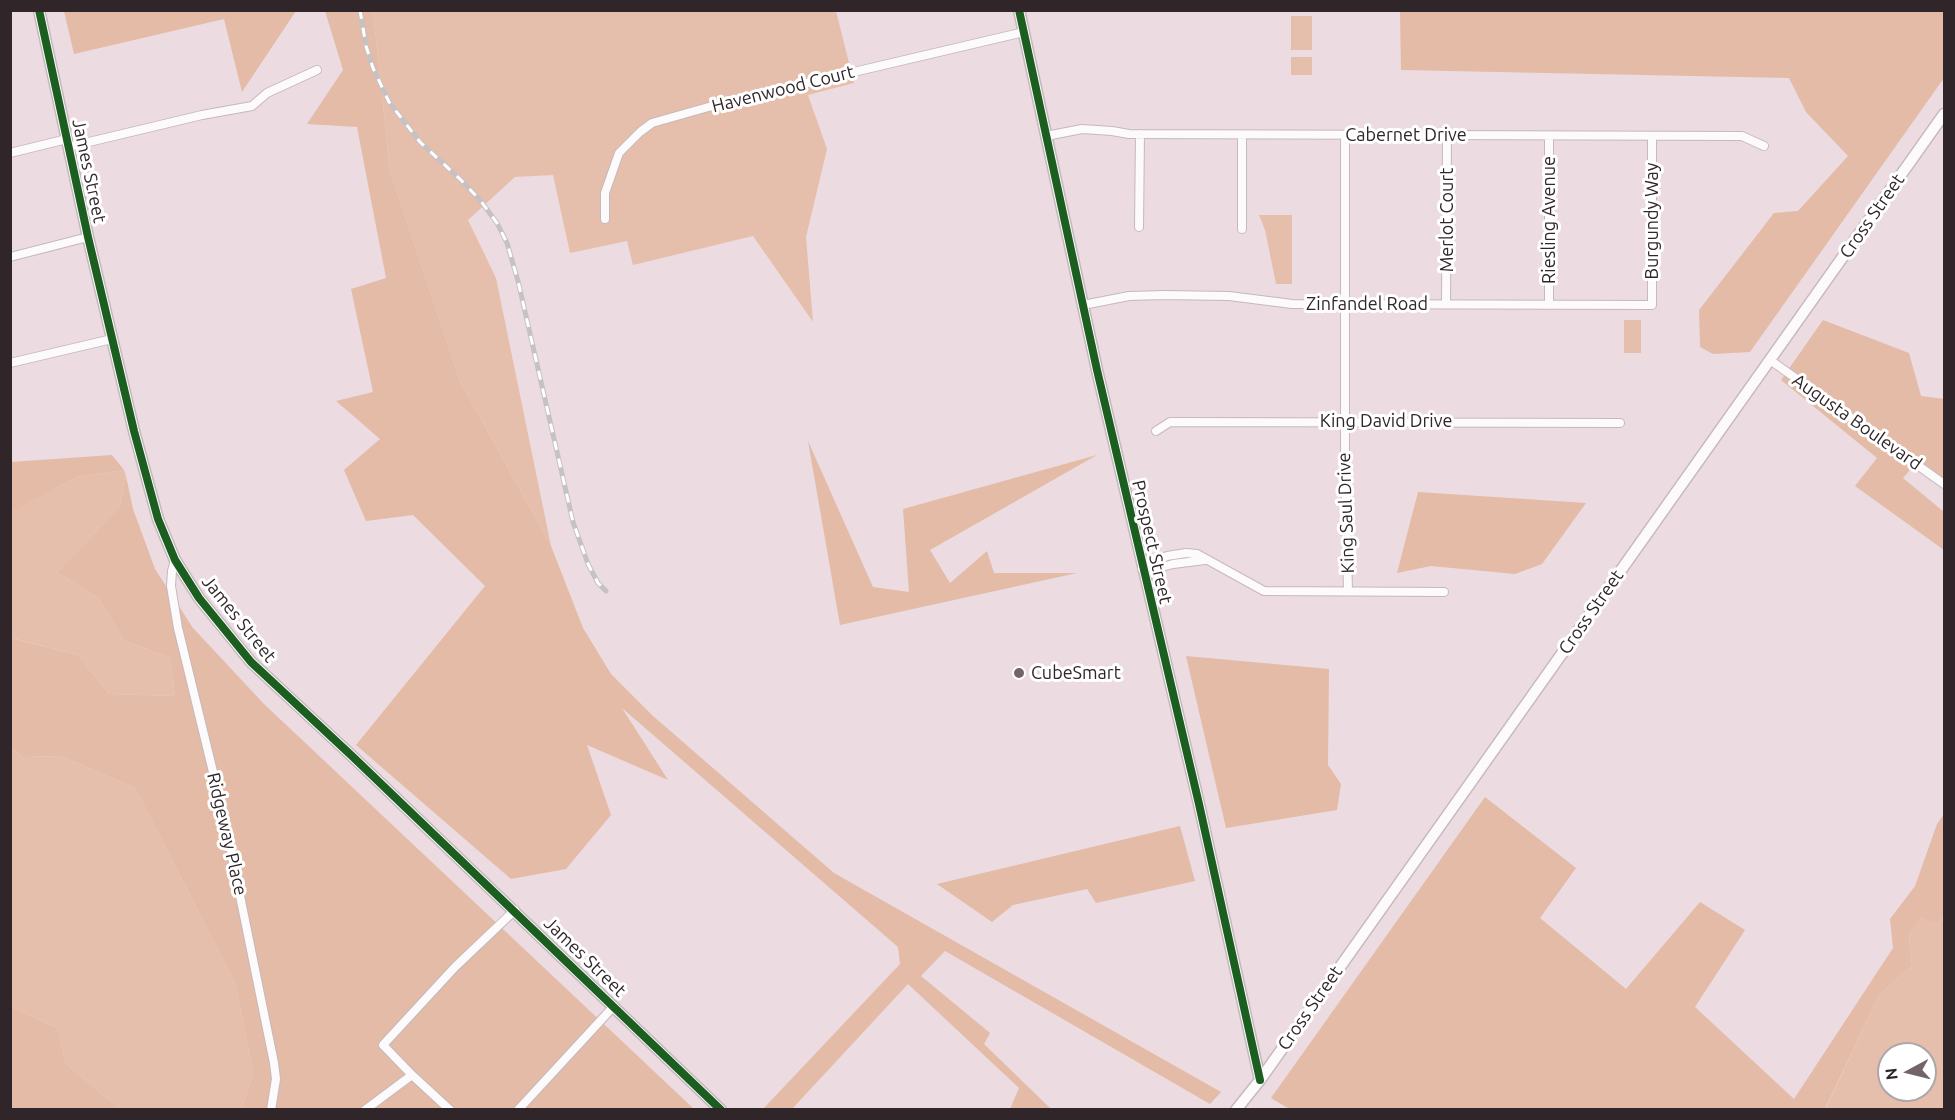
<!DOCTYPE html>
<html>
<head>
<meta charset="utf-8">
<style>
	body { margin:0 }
	#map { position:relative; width:1955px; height:1120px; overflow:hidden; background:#ecdbe1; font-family:Ubuntu,sans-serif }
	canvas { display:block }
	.frame { position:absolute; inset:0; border:12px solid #30262a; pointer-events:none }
	.north { position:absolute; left:1877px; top:1042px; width:60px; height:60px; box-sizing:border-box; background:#fff; border:2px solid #aca8aa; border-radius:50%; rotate:263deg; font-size:16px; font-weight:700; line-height:24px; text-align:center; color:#30262a }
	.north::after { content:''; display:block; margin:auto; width:21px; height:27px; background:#72656a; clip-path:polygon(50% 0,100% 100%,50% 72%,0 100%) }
</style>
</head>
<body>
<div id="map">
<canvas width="1955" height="1120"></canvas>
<div class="frame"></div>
<div class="north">N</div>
</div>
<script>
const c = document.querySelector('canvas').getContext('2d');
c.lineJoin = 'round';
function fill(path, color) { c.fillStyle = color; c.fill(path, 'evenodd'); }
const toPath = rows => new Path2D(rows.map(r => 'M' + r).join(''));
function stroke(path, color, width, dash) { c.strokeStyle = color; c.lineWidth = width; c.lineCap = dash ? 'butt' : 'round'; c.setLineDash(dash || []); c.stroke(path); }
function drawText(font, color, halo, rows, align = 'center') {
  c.font = font + ' Ubuntu,sans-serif'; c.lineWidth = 6; c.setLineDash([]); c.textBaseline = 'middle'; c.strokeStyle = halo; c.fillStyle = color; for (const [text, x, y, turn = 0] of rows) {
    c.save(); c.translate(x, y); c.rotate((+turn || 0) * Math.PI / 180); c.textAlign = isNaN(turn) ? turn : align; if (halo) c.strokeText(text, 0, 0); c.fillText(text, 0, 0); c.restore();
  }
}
fill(toPath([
	[373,11,836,11,854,83,808,95,827,149,806,237,813,322,753,236,633,265,627,241,570,253,553,175,515,177,468,220,496,278,551,546,460,381,390,171],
	[1291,16,1312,16,1312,50,1291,50],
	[1291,57,1312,57,1312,75,1291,75],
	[1259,215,1292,215,1292,284,1276,284,1265,230],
	[1624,320,1641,320,1641,353,1624,353],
	[124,470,126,476,120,506,57,572,98,598,124,641,169,657,175,696,109,694,78,655,11,638,10,512,77,477],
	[11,748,23,757,61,756,135,788,236,985,253,1072,242,1109,120,1109,66,1064,57,1028,11,1007],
	[1944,913,1944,1109,1825,1110,1879,995,1912,966,1909,934,1920,916,1938,924],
	[1889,1054,1925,1054,1925,1090,1889,1090]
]), '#e6bfac');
fill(toPath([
	[64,11,64,10,296,11,242,92,224,19,74,54],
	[325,11,373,11,390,171,460,381,551,546,583,628,611,674,653,716,834,873,1221,1092,1210,1104,945,951,921,976,990,1033,984,1044,1051,1109,1010,1109,1019,1088,908,984,792,1109,763,1109,900,964,898,947,622,708,668,780,587,745,611,815,566,869,511,879,356,745,485,586,413,515,366,521,344,470,380,439,336,401,373,392,351,289,386,278,357,127,307,124,343,70],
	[1400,11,1944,11,1944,78,1750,352,1713,354,1700,347,1699,310,1774,213,1798,211,1848,156,1806,112,1789,78,1401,70],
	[1823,320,1909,353,1921,396,1944,399,1944,483,1916,463,1903,478,1944,512,1944,550,1855,486,1877,458,1781,380],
	[808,441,873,587,909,592,903,509,1097,455,930,550,950,583,987,551,994,573,1077,573,840,625],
	[112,455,124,470,77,477,11,512,11,462],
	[126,476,133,509,155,569,193,628,264,704,694,1109,242,1109,253,1072,236,985,135,788,61,756,23,757,11,748,10,638,78,655,109,694,175,696,169,657,124,641,98,598,57,572,120,506],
	[1418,492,1586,503,1542,564,1515,574,1431,566,1397,573],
	[1186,656,1329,669,1328,765,1341,784,1337,810,1226,828],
	[1485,797,1576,868,1540,918,1626,989,1700,902,1745,930,1695,1007,1794,1099,1893,948,1890,919,1915,886,1937,824,1944,814,1944,913,1938,924,1920,917,1909,934,1912,966,1879,995,1825,1109,1291,1110,1271,1098],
	[1180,826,1195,881,1096,903,1087,889,1013,905,992,922,937,884],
	[11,1007,57,1028,66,1064,120,1109,11,1109]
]), '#e3bba7');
const street = toPath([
	[1345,135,1345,466,1348,591],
	[1046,136,1082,129,1112,131,1129,134,1742,136,1764,146],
	[68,147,202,115,252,106,267,93,317,70],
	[10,153,67,139],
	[605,219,605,193,619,153,640,132,652,123,726,102,1024,32],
	[1139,227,1140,134],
	[1242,229,1242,135],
	[10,257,88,237],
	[1446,304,1447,135],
	[1083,305,1129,296,1164,295,1229,296,1292,304,1652,305,1652,136],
	[1549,305,1549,136],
	[1770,360,1944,484],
	[10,363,112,339],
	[1156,431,1170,422,1620,423],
	[175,560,172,571,171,586,178,628,224,817,274,1063,276,1079,271,1110],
	[1153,565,1162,567,1173,564,1205,560],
	[1142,569,1167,556,1186,553,1197,554,1264,591,1444,592],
	[412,1075,383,1045,455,967,515,910],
	[365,1110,412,1075,450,1110],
	[518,1110,614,1006]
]);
const secondary = toPath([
	[39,10,88,237,134,431,158,519,175,560,199,598,251,662,352,756,721,1110],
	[1019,10,1097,370,1199,804,1260,1080],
	[1236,1110,1260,1080,1944,114]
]);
stroke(street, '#c5b9bd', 10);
stroke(secondary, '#c5b9bd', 13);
stroke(street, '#fcfafa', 8);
stroke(secondary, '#fcfafa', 10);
const rail = toPath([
	[360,10,366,46,373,68,389,102,420,142,461,180,480,200,497,223,507,243,518,281,573,522,588,564,598,583,606,591]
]);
stroke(rail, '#c6c2c3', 5);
stroke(rail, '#fff', 3, [9]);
stroke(toPath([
	[39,10,88,237,134,431,158,519,175,560,199,598,251,662,352,756,721,1110],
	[1019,10,1097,370,1199,804,1260,1080]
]), '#1b5e20', 8);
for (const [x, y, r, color] of [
	[1019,673,6,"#72656a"]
]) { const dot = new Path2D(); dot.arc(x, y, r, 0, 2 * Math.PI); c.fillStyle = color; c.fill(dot); stroke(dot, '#fff', 2); }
drawText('18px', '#30262a', '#fff', [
	["Havenwood Court",783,89,-14],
	["Cabernet Drive",1406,135],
	["James Street",89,171,78],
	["Cross Street",1872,216,-55],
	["Merlot Court",1447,220,-90],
	["Riesling Avenue",1549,220,-90],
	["Burgundy Way",1652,221,-90],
	["Zinfandel Road",1367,304],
	["King David Drive",1386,421],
	["Augusta Boulevard",1857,422,35],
	["King Saul Drive",1346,513,-92],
	["Prospect Street",1152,542,77],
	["Cross Street",1591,612,-55],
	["James Street",239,619,51],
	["Ridgeway Place",227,834,77],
	["James Street",585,957,44],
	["Cross Street",1310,1008,-55]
]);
drawText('18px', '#30262a', '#fff', [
	["CubeSmart",1031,673]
], 'left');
</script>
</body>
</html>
